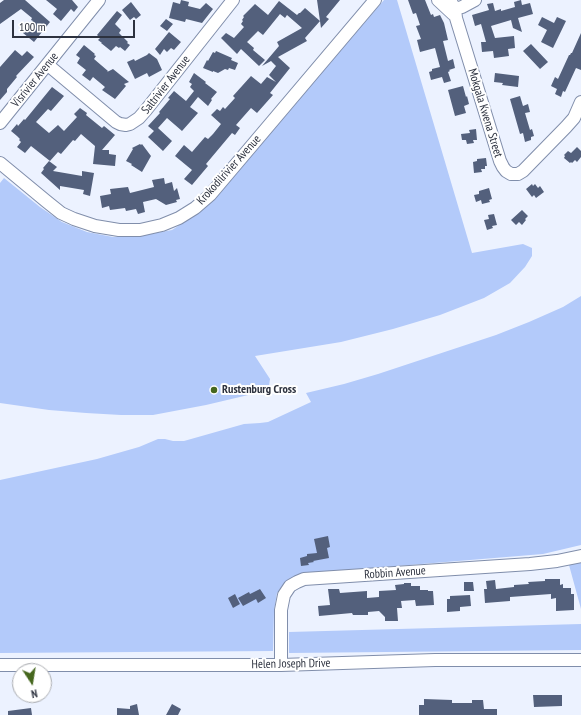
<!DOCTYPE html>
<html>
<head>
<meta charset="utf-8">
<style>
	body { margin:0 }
	#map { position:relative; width:581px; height:715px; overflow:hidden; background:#ecf2ff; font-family:"PT Sans Narrow",sans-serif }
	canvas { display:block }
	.north { position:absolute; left:12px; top:663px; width:40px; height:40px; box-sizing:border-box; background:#fff; border:1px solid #abadb2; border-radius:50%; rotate:168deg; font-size:11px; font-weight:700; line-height:16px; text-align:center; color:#2d323f }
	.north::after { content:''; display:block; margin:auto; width:14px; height:18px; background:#46671e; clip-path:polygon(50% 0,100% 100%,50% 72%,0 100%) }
	.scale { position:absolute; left:12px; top:20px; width:123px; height:18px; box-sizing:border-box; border:2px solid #2d323f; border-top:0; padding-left:5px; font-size:12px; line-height:14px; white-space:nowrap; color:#2d323f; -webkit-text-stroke:3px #fff; paint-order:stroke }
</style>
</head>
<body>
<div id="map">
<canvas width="581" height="715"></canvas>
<div class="north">N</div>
<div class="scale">100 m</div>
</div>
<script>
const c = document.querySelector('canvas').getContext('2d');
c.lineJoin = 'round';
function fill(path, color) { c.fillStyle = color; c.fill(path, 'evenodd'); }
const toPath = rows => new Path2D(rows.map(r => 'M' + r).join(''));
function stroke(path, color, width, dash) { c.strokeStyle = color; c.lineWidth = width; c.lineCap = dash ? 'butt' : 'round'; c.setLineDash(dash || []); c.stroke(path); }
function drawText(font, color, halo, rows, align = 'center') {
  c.font = font + ' "PT Sans Narrow",sans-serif'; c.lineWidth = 4; c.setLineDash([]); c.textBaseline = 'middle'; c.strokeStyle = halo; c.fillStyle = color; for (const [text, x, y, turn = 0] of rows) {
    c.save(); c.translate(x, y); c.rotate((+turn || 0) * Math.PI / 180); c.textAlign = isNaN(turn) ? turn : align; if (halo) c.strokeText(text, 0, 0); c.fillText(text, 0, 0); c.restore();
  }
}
fill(toPath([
	[384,0,397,0,472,253,523,244,532,248,532,256,525,267,510,283,484,298,440,315,393,329,341,342,255,356,270,379,269,386,261,392,206,405,153,415,121,415,86,413,49,410,0,403,0,183,4,178,40,207,62,222,87,232,113,237,140,236,172,230,201,211],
	[581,296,581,545,543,554,300,574,286,582,277,593,274,611,273,651,0,653,0,480,97,459,139,447,158,439,165,439,173,441,184,441,244,424,260,423,268,422,311,402,306,393,344,384,378,374,496,335,529,322,563,307],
	[581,562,581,609,569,565],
	[581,624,581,650,289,653,289,632]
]), '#b3cafa');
fill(toPath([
	[4,0,25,0,50,22,34,42,23,33,33,21,31,20,32,18,21,9,0,24,0,3],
	[46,0,72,0,78,7,74,12,71,9,61,21,53,14,57,9],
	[181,0,189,2,188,6,200,9,206,3,213,9,202,23,186,19,185,22,169,18,173,2,180,4],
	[317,0,340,0,326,17,329,19,321,28],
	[408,0,425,0,431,15,433,14,434,17,440,15,444,23,448,40,443,41,448,61,453,59,455,68,449,70,450,71,448,72,451,81,444,83,442,77,431,80,429,72,432,71,432,69,440,67,435,48,420,52,417,40,421,39,416,26,420,25,416,13,413,14],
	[521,0,522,5,530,3,533,14,518,18,522,32,513,28,511,20,491,26,495,38,514,36,515,48,508,49,509,56,494,58,493,51,482,52,481,42,486,42,481,24,475,26,472,15,489,10,487,4,493,3,495,11,501,9,501,11,515,7,514,2],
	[279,1,297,15,299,13,300,13,305,8,320,21,305,38,307,41,278,57,290,68,270,93,273,95,257,113,251,108,236,125,240,128,235,135,232,133,206,164,208,166,192,185,184,179,192,170,175,156,184,145,192,152,205,137,208,139,213,134,221,124,211,115,217,109,220,111,223,107,225,109,235,98,233,96,251,76,261,84,267,77,276,82,269,75,276,66,271,61,262,66,279,46,277,42,302,28,287,15,285,18,280,14,263,35,258,31,247,42,254,48,253,50,265,60,259,66,241,49,237,54,221,38,226,33,234,38,244,27,241,24,243,21,242,20,244,17,243,16,255,4,268,15],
	[131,2,141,15,136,19,134,17,130,20,122,10],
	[117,11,122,15,115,24,121,30,119,33,128,42,127,43,130,45,125,51,120,47,119,48,116,46,111,51,101,43,102,43,98,40,100,38,97,35],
	[542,17,554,23,557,17,566,21,553,48,541,42,547,30,538,25],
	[166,19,173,24,167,31,160,26],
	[169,32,181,42,174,50,171,48,167,52,164,49,160,55,155,49],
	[581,33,581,70,576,68,565,92,563,91,561,97,555,94,557,89,551,86,555,77,558,79,569,55,570,55,571,53,572,53],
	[531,44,548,62,540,69,523,51],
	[84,45,95,54,94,55,96,56,94,59,108,71,107,72,113,69,129,82,124,84,126,86,115,99,102,90,105,87,93,77,90,81,82,75,86,70,77,63,80,58,76,55],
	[15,50,22,56,27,51,34,57,16,76,17,77,7,89,7,92,0,100,0,67],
	[216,51,232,58,231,60,238,63,235,70,229,68,228,70,225,69,218,73,213,71,213,72,203,68,207,60,208,61,213,52,215,53],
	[149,53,157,59,162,70,149,77,147,73,135,79,127,62,134,59,135,61,147,55],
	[194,73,206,82,205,83,217,92,211,99,212,100,208,106,198,97,190,107,198,113,182,131,167,118,158,128,172,141,163,151,148,137,154,131,148,126,160,113,159,112,170,99,168,98,174,91,186,101,194,91,190,87,192,84,189,82],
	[495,73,519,76,518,87,502,85,503,83,494,82],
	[463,86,466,97,467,96,469,104,464,106,466,113,455,116,448,90],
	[52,87,64,96,51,111,48,109,36,122,49,133,58,125,64,131,77,117,74,114,80,108,87,113,86,115,102,128,104,126,115,135,102,150,109,150,109,154,116,155,115,166,93,164,95,146,81,134,75,141,73,140,61,154,58,152,50,161,31,146,25,153,17,147,21,142,19,140,20,139,17,136,11,131,17,124,18,126,24,119,25,120],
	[520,96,523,106,528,104,530,112,525,113,530,130,532,129,534,136,531,137,531,140,525,142,523,133,520,134,510,99],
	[476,129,477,140,473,140,474,143,467,144,466,140,462,140,461,134,470,133,469,130],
	[140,144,141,145,142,144,151,156,142,172,131,165,132,164,126,161,133,149,132,148],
	[577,147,581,151,581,157,577,162,575,160,572,163,571,162,570,163,564,158,565,156,564,155,568,151,571,153],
	[486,158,487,166,485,166,485,169,481,169,482,172,474,173,473,162,477,161,477,159],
	[49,161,57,167,53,171,82,176,82,171,94,173,90,196,83,194,84,190,60,186,60,190,41,173,44,169,43,168],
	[164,178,165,184,172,182,174,191,177,188,180,199,176,200,177,202,166,205,156,199,143,202,145,212,138,214,136,209,126,211,125,208,110,210,109,206,102,208,100,196,111,194,110,189,128,187,130,193,154,187,152,180],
	[532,184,533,186,535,184,538,188,540,186,544,192,536,198,534,195,532,197,526,189],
	[489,188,492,199,489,200,490,202,482,204,481,200,476,202,474,195,479,194,479,191],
	[522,210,528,216,525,219,526,220,522,225,519,222,516,225,511,220],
	[494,214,497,225,492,226,493,228,487,230,484,220,489,219,488,215],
	[328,536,330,547,327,548,329,558,313,561,314,562,308,563,309,565,301,566,300,558,307,556,307,554,317,553,314,539],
	[545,579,560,579,560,585,563,584,563,588,571,588,571,594,574,594,574,610,556,611,556,598,551,599,551,594,510,597,510,601,485,603,484,589,487,589,486,581,495,580,496,589,514,587,514,585,529,584,528,582,545,581],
	[464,582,473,582,474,591,464,591],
	[404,583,411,583,411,586,420,586,420,590,428,590,428,591,433,591,434,605,416,606,415,600,401,601,402,608,397,608,398,621,385,621,385,617,379,611,368,612,368,615,353,615,352,613,319,616,318,606,330,605,328,589,339,589,340,593,367,591,367,598,379,597,379,591,396,590,395,585,404,584],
	[260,589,266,598,258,603,256,599,243,606,238,598,249,592,250,594],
	[235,594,240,604,233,608,228,598],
	[470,595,471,606,460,607,460,611,447,612,447,599,450,599,450,596],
	[533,695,562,695,562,706,534,707],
	[424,699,452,700,452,703,472,703,472,700,483,700,484,709,497,709,497,715,419,715,419,705,424,705],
	[137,704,139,715,117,715,117,708,130,709,130,706],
	[172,704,181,709,178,715,166,715],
	[31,708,32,715,8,715,8,711]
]), '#53607c');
const minor = toPath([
	[438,0,453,14],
	[450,0,455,9,456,18,500,161,503,167,506,171,511,174,518,174,523,171,566,127,574,118,581,102],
	[448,7,455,9,462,7,475,0],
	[48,65,116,122,120,124,126,125,130,124,139,118,146,110,233,0],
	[0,123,99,0],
	[0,163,46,201,61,213,74,219,95,226,119,230,140,230,162,225,179,218,195,208,210,195,375,0],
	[0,665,281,665,435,660,581,660],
	[281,665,281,610,284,595,290,586,297,582,304,579,530,564,557,561,581,556]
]);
stroke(minor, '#808eab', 14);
stroke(minor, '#fff', 12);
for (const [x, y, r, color] of [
	[214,390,4,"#46671e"]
]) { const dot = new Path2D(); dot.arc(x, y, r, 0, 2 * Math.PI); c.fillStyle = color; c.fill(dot); stroke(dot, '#fff', 1.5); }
drawText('12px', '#2d323f', '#fff', [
	["Visrivier Avenue",35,80,-51],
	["Saltrivier Avenue",166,85,-52],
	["Mokgala Kwena Street",485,113,73],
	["Krokodilrivier Avenue",229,170,-48],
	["Robbin Avenue",395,573,-4],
	["Helen Joseph Drive",291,664,-1]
]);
drawText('bold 12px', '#2d323f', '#fff', [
	["Rustenburg Cross",222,390]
], 'left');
</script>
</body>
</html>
